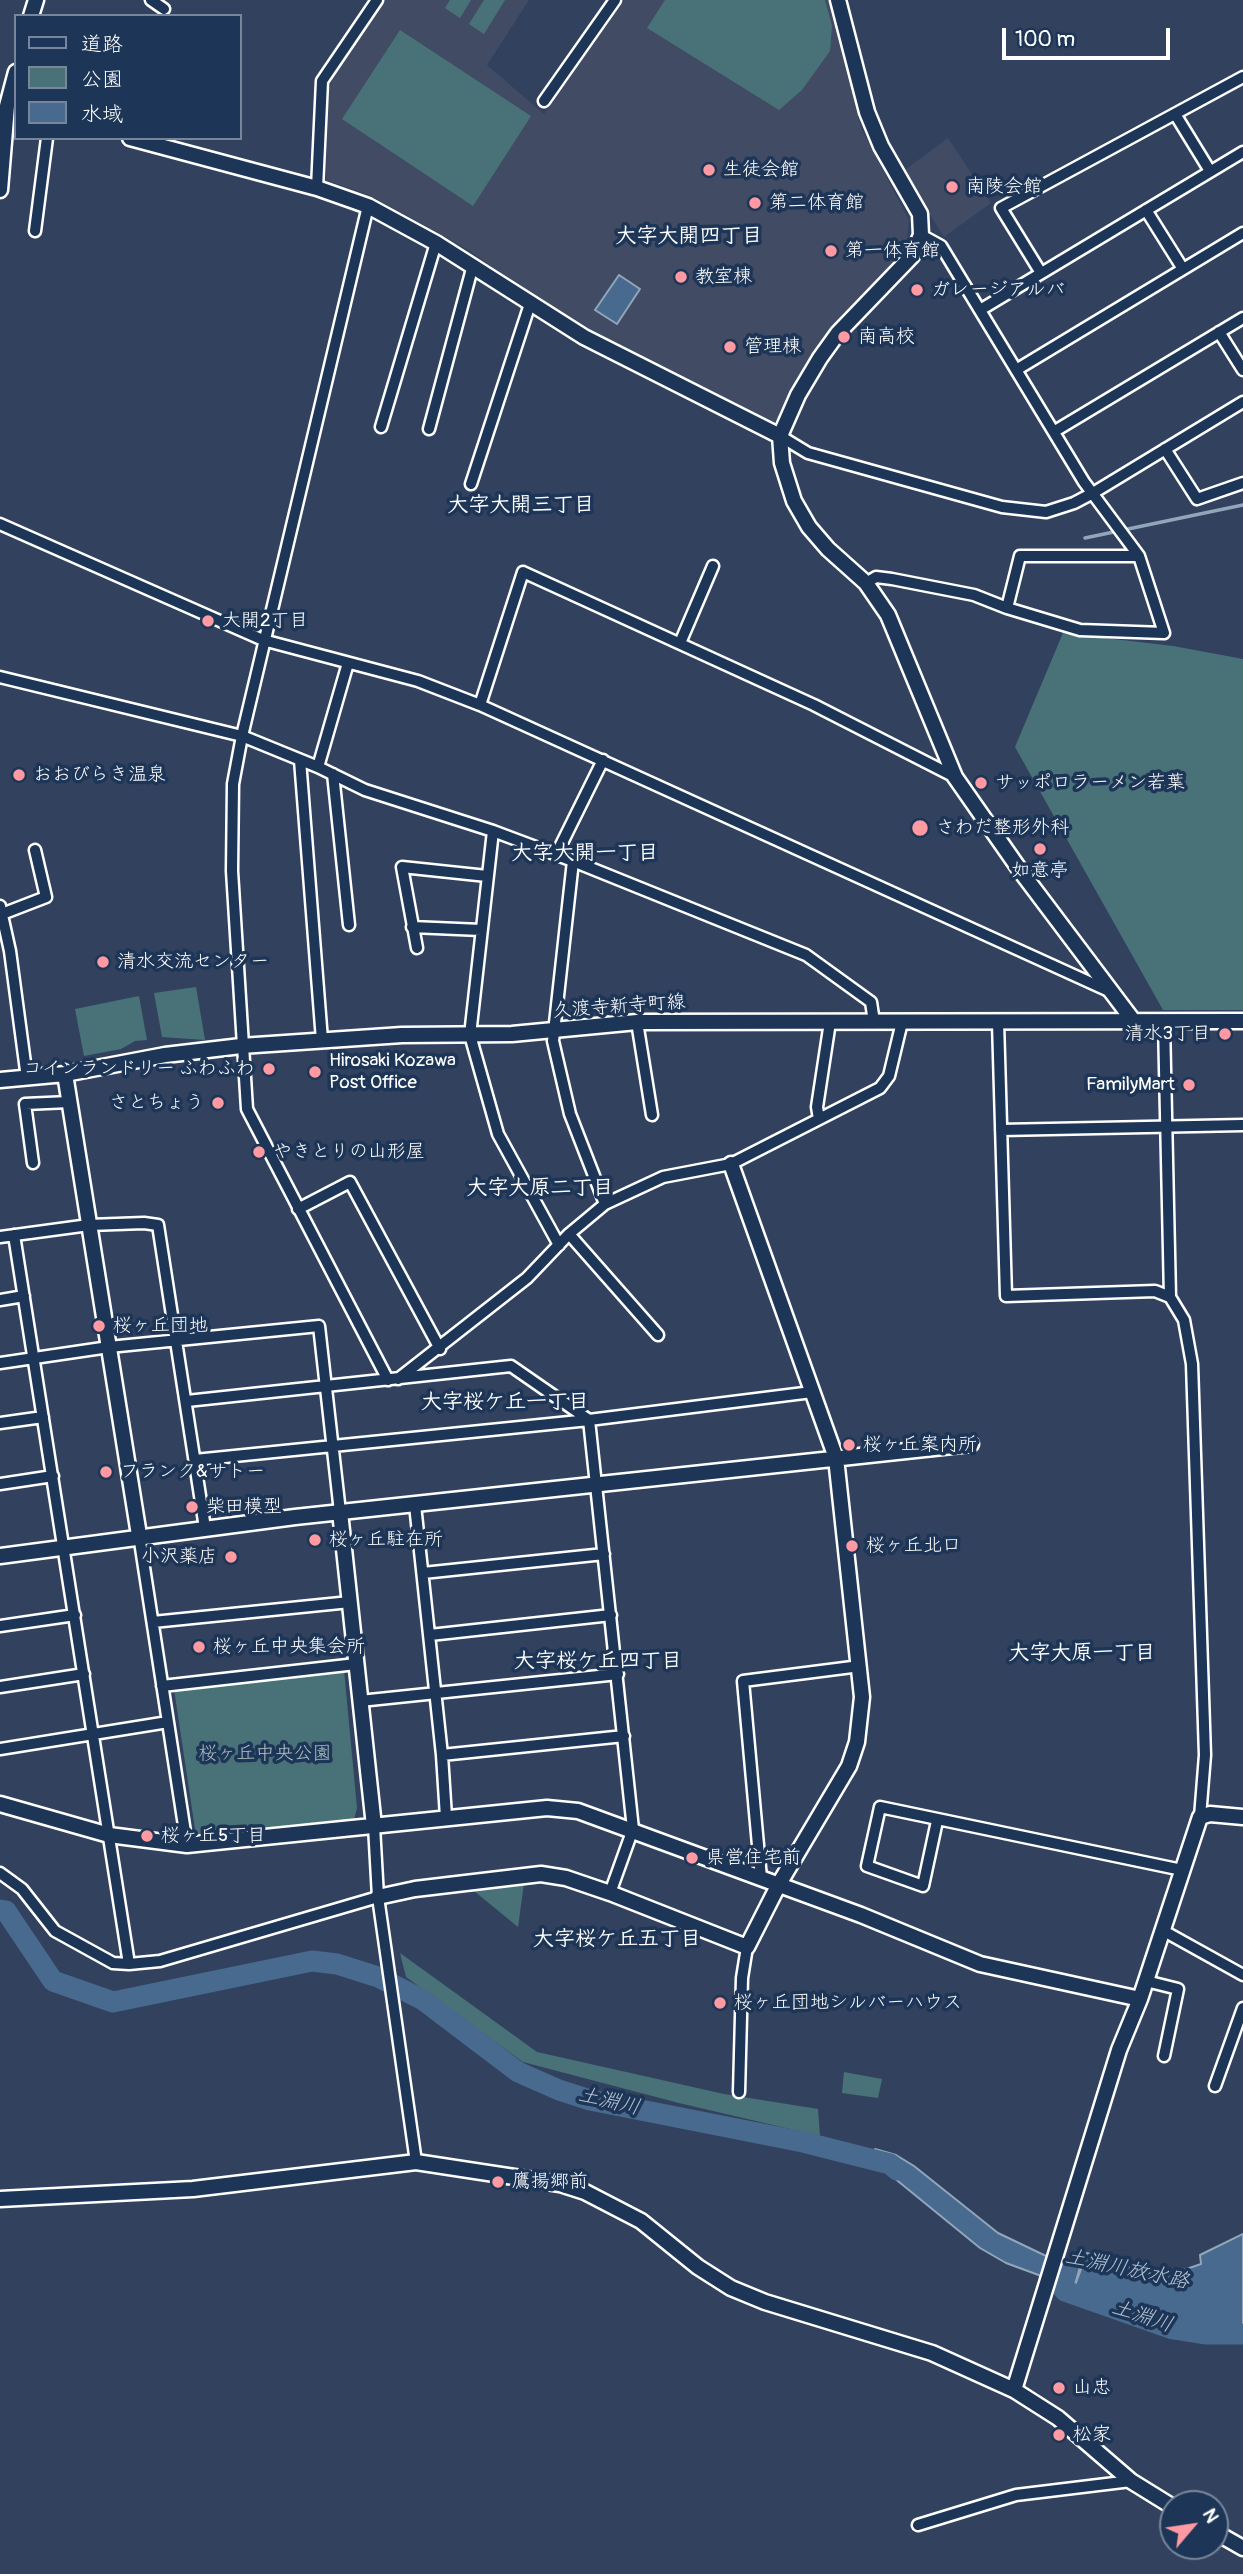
<!DOCTYPE html>
<html>
<head>
<meta charset="utf-8">
<style>
	body { margin:0 }
	#map { position:relative; width:1243px; height:2574px; overflow:hidden; background:#32425e; font-family:Pangolin,"Klee One",sans-serif }
	canvas { display:block }
	.legend { position:absolute; left:14px; top:14px; width:228px; height:126px; box-sizing:border-box; background:#1d3557; border:2px solid #77869a; margin:0; padding:9px 12px; list-style:none; font-size:21px; color:#fff }
	.legend li { display:flex; align-items:center; gap:14px; height:35px }
	.legend b { width:35px; border:2px solid #77869a }
	.north { position:absolute; left:1159px; top:2490px; width:70px; height:70px; box-sizing:border-box; background:#1d3557; border:2px solid #77869a; border-radius:50%; rotate:61deg; font-size:19px; font-weight:700; line-height:28px; text-align:center; color:#fff }
	.north::after { content:''; display:block; margin:auto; width:24px; height:32px; background:#ff9aa2; clip-path:polygon(50% 0,100% 100%,50% 72%,0 100%) }
	.scale { position:absolute; left:1002px; top:28px; width:168px; height:32px; box-sizing:border-box; border:4px solid #fff; border-top:0; padding-left:9px; font-size:21px; line-height:24px; white-space:nowrap; color:#fff; -webkit-text-stroke:5px #1d3557; paint-order:stroke }
</style>
</head>
<body>
<div id="map">
<canvas width="1243" height="2574"></canvas>
<ul class="legend">
<li><b style="height:9px;background:#1d3557"></b>道路</li>
<li><b style="height:19px;background:#497278"></b>公園</li>
<li><b style="height:19px;background:#476a8e"></b>水域</li>
</ul>
<div class="north">N</div>
<div class="scale">100 m</div>
</div>
<script>
const c = document.querySelector('canvas').getContext('2d');
c.lineJoin = 'round';
function fill(path, color) { c.fillStyle = color; c.fill(path, 'evenodd'); }
const toPath = rows => new Path2D(rows.map(r => 'M' + r).join(''));
function stroke(path, color, width, dash) { c.strokeStyle = color; c.lineWidth = width; c.lineCap = dash ? 'butt' : 'round'; c.setLineDash(dash || []); c.stroke(path); }
function drawText(font, color, halo, rows, align = 'center') {
  c.font = font + ' Pangolin,"Klee One",sans-serif'; c.lineWidth = 7; c.setLineDash([]); c.textBaseline = 'middle'; c.strokeStyle = halo; c.fillStyle = color; for (const [text, x, y, turn = 0] of rows) {
    c.save(); c.translate(x, y); c.rotate((+turn || 0) * Math.PI / 180); c.textAlign = isNaN(turn) ? turn : align; if (halo) c.strokeText(text, 0, 0); c.fillText(text, 0, 0); c.restore();
  }
}
fill(toPath([
	[382,0,529,0,487,65,544,114,624,0,828,0,861,128,909,220,906,251,817,347,774,424,561,315,467,249,369,195,326,180,327,129,322,119,326,97,339,62],
	[948,138,991,203,944,237,905,176,906,169]
]), '#414b63');
fill(toPath([
	[450,0,471,0,460,18,445,8],
	[484,0,505,0,484,34,469,24],
	[665,0,825,0,832,26,830,51,802,90,779,110,647,28],
	[400,30,531,116,473,206,342,119],
	[1063,633,1173,646,1243,659,1243,1010,1163,1010,1015,747],
	[196,987,205,1040,162,1037,154,993],
	[139,996,147,1040,135,1041,121,1049,84,1056,75,1009],
	[344,1670,357,1808,354,1819,349,1822,205,1839,200,1836,195,1829,174,1689],
	[524,1883,518,1927,474,1891],
	[400,1953,537,2052,724,2094,818,2109,820,2136,679,2103,523,2062,406,1977],
	[844,2072,882,2079,878,2098,842,2093]
]), '#497278');
const water = toPath([
	[619,275,640,289,617,324,595,310,619,275],
	[875,2149,896,2155,914,2166,998,2233,1044,2255,1080,2267,1074,2288,1087,2253,1150,2273,1169,2275,1201,2264,1200,2255,1243,2234,1243,2330,1202,2331,1168,2324,1066,2286,1065,2290,1074,2295,1054,2289,1044,2277,1006,2263,980,2248,888,2173,870,2162,875,2149]
]);
fill(water, '#476a8e');
stroke(water, '#91a6bb', 2);
stroke(toPath([
	[1085,538,1243,505]
]), '#91a6bb', 3.5);
stroke(toPath([
	[0,1910,6,1911,53,1981,113,2002,312,1961,337,1964,378,1977,423,2000,518,2072,559,2090,590,2100,803,2142,890,2164,897,2170],
	[1053,2276,1065,2291,1173,2329,1205,2334,1243,2334]
]), '#476a8e', 21);
const street = toPath([
	[151,0,164,9],
	[544,101,615,0],
	[1175,114,1210,171],
	[317,188,322,81,377,0],
	[368,206,242,736,233,784,232,871,247,1109,388,1380],
	[1146,210,1183,269],
	[35,231,47,138],
	[921,235,941,246,1084,482,1139,556,1164,633,1080,630,1007,608,1020,556,1139,556],
	[1041,273,1001,208,1243,77],
	[980,310,1243,152],
	[1219,332,1243,370],
	[1016,370,1243,233],
	[381,427,436,243],
	[429,429,473,265],
	[1055,431,1243,318],
	[780,436,808,453,1002,507,1046,512,1074,503,1093,493,1243,402],
	[1165,449,1197,499,1243,483],
	[471,484,530,304],
	[0,524,263,640,418,681,480,705,1111,992],
	[866,583,876,577,892,579,974,595,1007,608],
	[680,643,713,566],
	[0,677,242,736,318,767,365,790,493,831,573,861,806,955,871,1002,874,1022],
	[480,705,523,572,814,705,955,777],
	[300,760,322,1040],
	[318,767,348,663],
	[333,774,349,925],
	[493,831,470,1035,498,1134,559,1245],
	[556,855,603,760],
	[573,861,553,1041,570,1114,605,1204],
	[0,906,10,951,27,1078],
	[2,914,46,897,35,850],
	[412,927,481,930],
	[417,948,402,867,487,876],
	[637,1022,652,1115],
	[998,1022,1006,1296,1155,1291,1170,1297],
	[1164,1023,1170,1297,1184,1320,1192,1364,1205,1755,1200,1817],
	[819,1119,817,1107,830,1022],
	[1001,1130,1243,1125],
	[33,1163,25,1104,69,1102],
	[298,1209,350,1182,440,1349],
	[569,1234,658,1335],
	[14,1235,129,1964],
	[0,1237,89,1225,144,1223,158,1225,205,1528],
	[0,1300,24,1296],
	[0,1363,109,1347,319,1326,340,1512],
	[398,1379,527,1278,569,1234,605,1204,663,1177,731,1164,880,1088,889,1076,902,1022],
	[187,1401,511,1366,589,1420,633,1829,610,1893],
	[0,1423,43,1417],
	[195,1460,589,1420,812,1392],
	[0,1484,53,1476],
	[415,1505,442,1755],
	[139,1535,187,1845],
	[423,1573,604,1554],
	[153,1622,350,1602],
	[0,1626,75,1615],
	[430,1635,611,1615],
	[162,1686,356,1664],
	[0,1687,84,1674],
	[360,1701,618,1674],
	[0,1749,168,1722],
	[446,1817,442,1755,624,1736],
	[937,1821,923,1886,867,1866,880,1807,1182,1870],
	[374,1826,378,1897,416,2162],
	[0,1873,22,1889,55,1931,113,1963,129,1964,160,1961,378,1897],
	[761,1878,743,1681,860,1666],
	[1162,1930,1243,1975],
	[1146,1981,1178,1989,1164,2056],
	[1215,2086,1243,2008],
	[739,2092,742,1978,747,1947],
	[918,2525,1016,2495,1131,2481]
]);
const secondary = toPath([
	[838,0,867,112,881,146,920,214,921,235,912,256,838,333,820,358,798,395,780,436,782,463,794,501,809,527,828,549,866,583,888,615,955,777,1022,873,1135,1023],
	[31,16,36,0],
	[130,138,317,188,368,206,436,243,584,337,780,436],
	[0,190,7,106,16,72],
	[65,1074,139,1535],
	[0,1080,65,1074,165,1055,241,1046,402,1035,512,1034,637,1022,1243,1021],
	[340,1512,374,1826],
	[0,1556,295,1517,971,1444],
	[0,1804,109,1835,187,1845,547,1808,578,1811,861,1915,980,1964,1140,1999],
	[378,1897,415,1889,541,1874,566,1878,610,1893,747,1947,779,1884,849,1766,857,1742,862,1697,836,1458,731,1164],
	[0,2199,193,2189,416,2162,560,2184,585,2192,641,2221,698,2267,731,2288,765,2302,932,2353,1014,2390,1058,2418,1131,2481,1173,2507],
	[1014,2390,1119,2050,1140,1999,1200,1817,1210,1814,1243,1817],
	[1215,2532,1243,2548]
]);
stroke(street, '#fff', 15);
stroke(secondary, '#fff', 19);
stroke(street, '#1d3557', 10);
stroke(secondary, '#1d3557', 14);
for (const [x, y, r, color] of [
	[709,170,7,"#ff9aa2"],
	[952,187,7,"#ff9aa2"],
	[755,203,7,"#ff9aa2"],
	[831,251,7,"#ff9aa2"],
	[681,277,7,"#ff9aa2"],
	[917,290,7,"#ff9aa2"],
	[844,337,7,"#ff9aa2"],
	[730,347,7,"#ff9aa2"],
	[208,621,7,"#ff9aa2"],
	[19,775,7,"#ff9aa2"],
	[981,783,7,"#ff9aa2"],
	[920,828,9,"#ff9aa2"],
	[1040,849,7,"#ff9aa2"],
	[103,962,7,"#ff9aa2"],
	[1225,1034,7,"#ff9aa2"],
	[269,1069,7,"#ff9aa2"],
	[315,1072,7,"#ff9aa2"],
	[1189,1085,7,"#ff9aa2"],
	[218,1103,7,"#ff9aa2"],
	[259,1152,7,"#ff9aa2"],
	[99,1326,7,"#ff9aa2"],
	[849,1445,7,"#ff9aa2"],
	[106,1472,7,"#ff9aa2"],
	[192,1507,7,"#ff9aa2"],
	[315,1540,7,"#ff9aa2"],
	[852,1546,7,"#ff9aa2"],
	[231,1557,7,"#ff9aa2"],
	[199,1647,7,"#ff9aa2"],
	[147,1836,7,"#ff9aa2"],
	[692,1858,7,"#ff9aa2"],
	[720,2003,7,"#ff9aa2"],
	[498,2182,7,"#ff9aa2"],
	[1059,2388,7,"#ff9aa2"],
	[1059,2435,7,"#ff9aa2"]
]) { const dot = new Path2D(); dot.arc(x, y, r, 0, 2 * Math.PI); c.fillStyle = color; c.fill(dot); stroke(dot, '#1d3557', 2.5); }
drawText('19px', '#fff', '#1d3557', [
	["生徒会館",723,170],
	["南陵会館",966,187],
	["第二体育館",769,203],
	["第一体育館",845,251],
	["教室棟",695,277],
	["ガレージアルバ",931,290],
	["南高校",858,337],
	["管理棟",744,347],
	["大開2丁目",222,621],
	["おおびらき温泉",33,775],
	["サッポロラーメン若葉",995,783],
	["さわだ整形外科",936,828],
	["如意亭",1040,871,"center"],
	["清水交流センター",117,962],
	["清水3丁目",1211,1034,"right"],
	["Hirosaki Kozawa",329,1061],
	["Post Office",329,1083],
	["コインランドリー ふわふわ",255,1069,"right"],
	["FamilyMart",1175,1085,"right"],
	["さとちょう",204,1103,"right"],
	["やきとりの山形屋",273,1152],
	["桜ヶ丘団地",113,1326],
	["桜ヶ丘案内所",863,1445],
	["フランク&サトー",120,1472],
	["柴田模型",206,1507],
	["桜ヶ丘駐在所",329,1540],
	["桜ヶ丘北口",866,1546],
	["小沢薬店",217,1557,"right"],
	["桜ヶ丘中央集会所",213,1647],
	["桜ヶ丘5丁目",161,1836],
	["県営住宅前",706,1858],
	["桜ヶ丘団地シルバーハウス",734,2003],
	["鷹揚郷前",512,2182],
	["山忠",1073,2388],
	["松家",1073,2435]
], 'left');
drawText('19px', '#fff', '#1d3557', [
	["久渡寺新寺町線",619,1007,-4]
]);
drawText('19px', '#adc0c2', '#1d3557', [
	["桜ヶ丘中央公園",265,1754]
]);
drawText('bold 21px', '#fff', '#1d3557', [
	["大字大開四丁目",689,237],
	["大字大開三丁目",521,506],
	["大字大開一丁目",585,854],
	["大字大原二丁目",540,1189],
	["大字桜ケ丘一丁目",505,1403],
	["大字大原一丁目",1082,1654],
	["大字桜ケ丘四丁目",598,1662],
	["大字桜ケ丘五丁目",617,1940]
]);
drawText('italic 21px', '#b5c3d2', '#1d3557', [
	["土淵川",609,2102,13],
	["土淵川放水路",1127,2270,12],
	["土淵川",1142,2317,18]
]);
</script>
</body>
</html>
